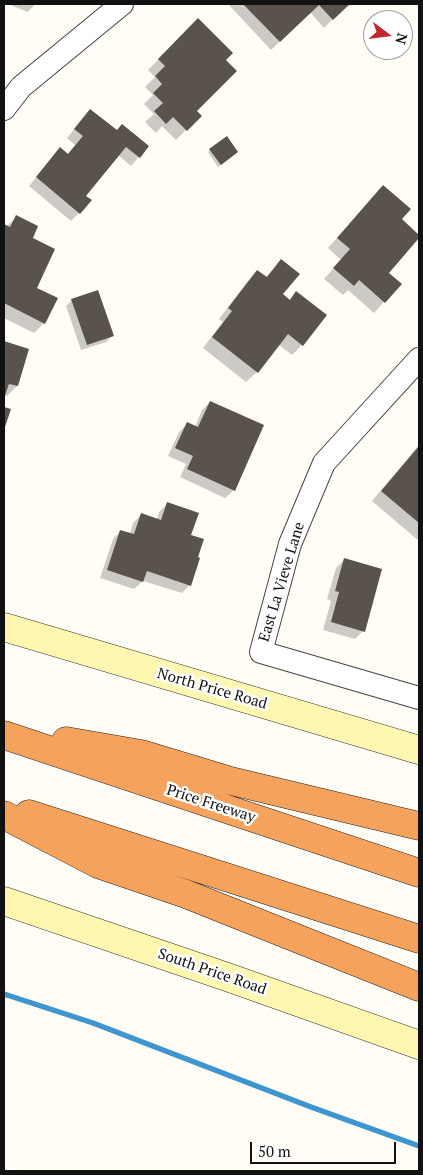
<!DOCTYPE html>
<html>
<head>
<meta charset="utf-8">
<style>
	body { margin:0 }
	#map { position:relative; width:423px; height:1175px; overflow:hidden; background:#fffdf5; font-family:"PT Serif",serif }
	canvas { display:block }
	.frame { position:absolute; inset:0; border:5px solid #111; pointer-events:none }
	.north { position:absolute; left:363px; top:10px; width:50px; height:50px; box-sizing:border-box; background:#fff; border:1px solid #a0a0a0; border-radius:50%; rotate:105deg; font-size:14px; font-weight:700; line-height:20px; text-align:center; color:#111 }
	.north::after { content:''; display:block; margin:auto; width:18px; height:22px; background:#c4262e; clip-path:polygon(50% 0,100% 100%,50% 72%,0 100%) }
	.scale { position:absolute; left:250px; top:1142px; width:146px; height:22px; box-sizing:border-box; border:2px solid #111; border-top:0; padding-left:6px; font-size:15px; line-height:18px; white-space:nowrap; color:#111; -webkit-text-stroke:4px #fff; paint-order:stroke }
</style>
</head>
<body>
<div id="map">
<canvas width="423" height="1175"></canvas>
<div class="frame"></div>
<div class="north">N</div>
<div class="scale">50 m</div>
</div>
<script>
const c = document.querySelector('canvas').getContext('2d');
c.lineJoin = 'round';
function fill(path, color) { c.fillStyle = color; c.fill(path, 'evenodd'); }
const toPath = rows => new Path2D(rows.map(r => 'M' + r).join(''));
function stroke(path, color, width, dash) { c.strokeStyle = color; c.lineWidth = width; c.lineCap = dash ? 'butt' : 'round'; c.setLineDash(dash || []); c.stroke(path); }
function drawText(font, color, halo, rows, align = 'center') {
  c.font = font + ' "PT Serif",serif'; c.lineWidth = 5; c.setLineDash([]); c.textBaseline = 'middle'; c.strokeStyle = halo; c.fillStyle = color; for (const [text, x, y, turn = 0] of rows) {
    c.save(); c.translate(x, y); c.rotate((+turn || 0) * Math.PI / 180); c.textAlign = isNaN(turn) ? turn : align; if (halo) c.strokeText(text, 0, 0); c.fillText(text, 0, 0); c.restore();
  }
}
fill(toPath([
	[8,4,35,4,28,12],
	[228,4,348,4,324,28,310,12,271,50],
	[198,20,224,60,195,111,200,116,176,140,162,126,156,133,145,122,154,114,144,104,153,95,145,87,155,77,148,70],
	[90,110,116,131,147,147,131,166,118,155,85,196,79,213,71,221,29,186,60,149,67,155,75,145,67,138],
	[210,150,234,155,218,167,208,152],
	[373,197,419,236,387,273,400,284,374,313,348,290,343,295,324,279,341,260,328,248],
	[16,217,31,239,35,288,44,323,34,333,4,318,4,225,6,227],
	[281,261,281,295,289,300,296,293,302,345,292,355,278,344,257,372,246,382,203,348,223,322,219,319,247,282,257,272,265,278],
	[72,300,112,336,106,342,81,350,66,306],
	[4,343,28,350,17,386,7,396,4,396],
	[210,402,234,490,225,498,180,477,186,464,168,456,179,432,187,424,195,427,202,410],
	[419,445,419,541,372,501],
	[167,504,190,536,190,585,182,593,143,581,134,589,100,578,113,539,121,531,130,534,133,523,141,515,157,519,159,512],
	[344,560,363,631,355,639,323,630,331,601,327,599,336,568]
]), '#0003');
stroke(toPath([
	[4,994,93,1023,311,1107,419,1146]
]), '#3f96cf', 5.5);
fill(toPath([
	[243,4,350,4,333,20,319,5,280,42],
	[198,18,233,53,226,60,237,71,197,111,202,116,187,131,173,117,166,124,154,111,163,103,153,93,162,84,155,76,165,66,158,59],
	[90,109,117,130,122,124,149,146,140,158,126,147,86,196,92,200,80,214,36,177,60,147,68,154,83,136,74,129],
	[227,136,238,152,221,165,209,149],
	[383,185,411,209,402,219,419,235,419,238,389,273,402,284,385,303,359,280,354,286,333,268,350,249,337,238],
	[16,215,38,226,33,238,55,249,37,288,58,298,45,324,4,303,4,224,10,227],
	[281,259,300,274,283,294,290,300,296,291,327,315,303,346,288,334,258,373,212,337,232,311,228,308,257,270,267,277],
	[98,290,114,336,87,345,71,299],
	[4,341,29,349,18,386,9,384,4,398],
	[210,401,264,425,235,491,187,469,193,456,175,448,187,422,198,427],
	[4,407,11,409,4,430],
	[419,446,419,523,381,491],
	[167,502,199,513,191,535,204,539,198,557,200,558,191,586,147,571,143,582,107,570,120,530,134,534,141,513,161,520],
	[344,558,382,569,365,632,331,622,339,592,335,591]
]), '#5a524d');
const minor = toPath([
	[4,109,21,87,122,4],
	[419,359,324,463,290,544,261,652,419,698]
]);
const secondary = toPath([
	[4,627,419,750],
	[4,901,230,978,419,1045]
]);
const motorway = toPath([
	[4,735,419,873],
	[66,741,141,754,227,780,419,826],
	[29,814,419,939],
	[4,815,98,864,186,894,419,987]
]);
stroke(minor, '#444', 24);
stroke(secondary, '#333', 29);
stroke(motorway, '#222', 29);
stroke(minor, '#fff', 22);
stroke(secondary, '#fff6b0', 28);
stroke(motorway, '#f5a25d', 28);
drawText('15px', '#111', '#fff', [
	["East La Vieve Lane",282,582,-73],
	["North Price Road",212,689,16],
	["Price Freeway",211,804,18],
	["South Price Road",212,972,19]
]);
</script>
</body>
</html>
